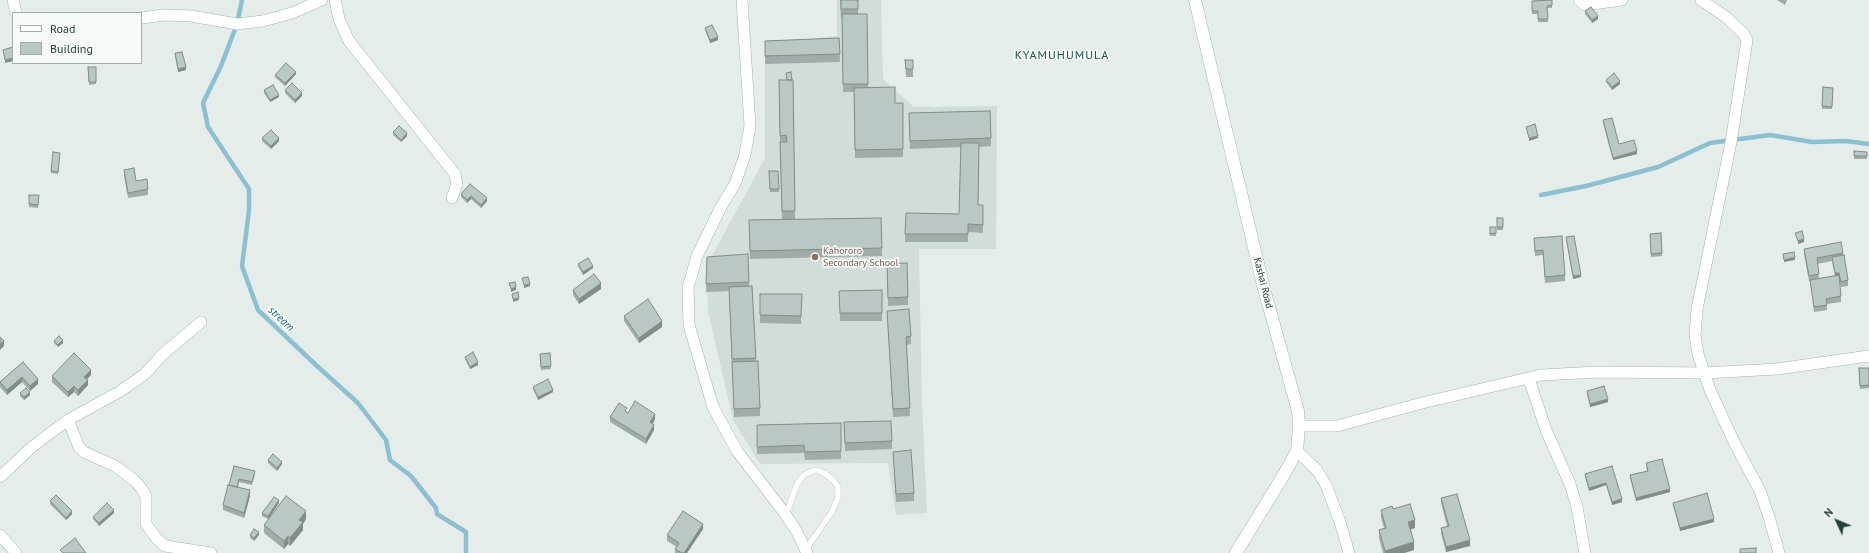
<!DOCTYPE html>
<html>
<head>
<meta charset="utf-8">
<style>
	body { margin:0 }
	#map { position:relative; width:1869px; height:553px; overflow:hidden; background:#e4edea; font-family:"PT Sans",sans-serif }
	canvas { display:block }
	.legend { position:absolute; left:12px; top:12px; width:130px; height:52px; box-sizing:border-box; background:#f5faf8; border:1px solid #a1afac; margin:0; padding:5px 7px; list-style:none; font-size:12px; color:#243f3b }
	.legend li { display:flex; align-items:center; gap:8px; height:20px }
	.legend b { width:20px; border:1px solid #a1afac }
	.north { position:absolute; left:1817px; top:501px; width:40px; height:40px; -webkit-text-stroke:3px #f5faf8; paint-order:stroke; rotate:314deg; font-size:11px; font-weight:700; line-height:16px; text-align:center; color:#243f3b }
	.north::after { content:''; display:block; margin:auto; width:14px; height:18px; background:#243f3b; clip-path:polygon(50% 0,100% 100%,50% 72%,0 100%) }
</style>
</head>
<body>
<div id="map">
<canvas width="1869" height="553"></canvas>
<ul class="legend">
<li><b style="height:5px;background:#fff"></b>Road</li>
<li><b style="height:11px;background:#b9c8c4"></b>Building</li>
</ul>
<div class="north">N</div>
</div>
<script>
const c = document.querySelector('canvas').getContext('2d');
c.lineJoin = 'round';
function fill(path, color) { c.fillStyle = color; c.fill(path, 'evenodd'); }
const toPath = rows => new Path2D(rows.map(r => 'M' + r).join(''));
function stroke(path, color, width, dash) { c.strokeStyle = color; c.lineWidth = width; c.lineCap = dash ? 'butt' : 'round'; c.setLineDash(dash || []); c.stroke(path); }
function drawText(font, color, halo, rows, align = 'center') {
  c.font = font + ' "PT Sans",sans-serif'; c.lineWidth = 3.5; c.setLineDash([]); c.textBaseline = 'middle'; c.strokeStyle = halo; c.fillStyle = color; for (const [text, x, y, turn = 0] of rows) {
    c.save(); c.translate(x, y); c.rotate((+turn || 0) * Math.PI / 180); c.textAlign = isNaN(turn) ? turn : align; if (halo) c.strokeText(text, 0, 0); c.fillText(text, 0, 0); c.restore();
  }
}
fill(toPath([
	[837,0,881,0,883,79,914,107,997,106,996,249,919,249,922,403,927,513,896,515,888,463,760,464,733,420,708,311,707,265,765,158,765,44,837,36]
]), '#d2ddda');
stroke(toPath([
	[242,0,237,24,221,66,203,103,208,127,249,189,249,210,242,266,258,310,317,366,358,403,386,440,390,460,411,476,436,508,437,514,466,532,466,553],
	[1541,195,1586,186,1658,167,1710,143,1770,135,1812,142,1846,141,1869,144]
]), '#8ebfd1', 4.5);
const service = toPath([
	[786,515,797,484,804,475,815,470,824,473,833,480,838,487,838,497,832,512,806,549]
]);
const minor = toPath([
	[13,0,16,13],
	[335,0,339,19,349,41,455,174,457,184,452,198],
	[742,0,750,126,745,155,735,184,721,207,697,256,688,288,689,325,713,407,737,451,786,515,797,532,807,553],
	[1579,0,1585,5,1622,0],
	[1701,0,1726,17,1743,33,1747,40,1731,142,1697,309,1695,336,1698,354,1710,390,1734,442,1760,491,1769,517,1779,553],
	[141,18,164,15,191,16,237,24,263,21,292,13,322,0],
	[1529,379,1546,430,1570,484,1577,507,1585,553],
	[68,420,79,447,84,452,115,466,134,480,141,488,146,496,146,524,157,539,165,546,211,553],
	[1299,426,1337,426,1422,403,1541,375,1598,372,1705,373,1777,369,1869,356],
	[1297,451,1317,470,1326,485,1340,522,1349,553],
	[0,477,32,447,53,431,68,420,119,392,145,374,162,355,201,322],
	[0,535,16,553]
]);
const tertiary = toPath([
	[1195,0,1263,285,1298,411,1299,426,1297,451,1283,476,1236,553]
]);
stroke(service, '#a7b5b2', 6);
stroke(minor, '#a7b5b2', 12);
stroke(tertiary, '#a7b5b2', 13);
stroke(service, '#fff', 5.5);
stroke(minor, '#fff', 11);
stroke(tertiary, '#fff', 12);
fill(toPath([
	[840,0,858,0,858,14,867,14,868,88,895,103,903,103,903,157,855,158,854,92,843,92,842,17,841,17],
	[1552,0,1552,8,1547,8,1548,22,1538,22,1538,14,1532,14,1532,1],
	[1777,0,1787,0,1785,5],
	[1585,11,1598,19,1592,23,1585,14],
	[705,28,718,40,710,43,705,30],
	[839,38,840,62,765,64,765,41],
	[175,53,186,70,178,72,175,56],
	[905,60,913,60,913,77,906,77],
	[88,67,96,67,96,84,89,85],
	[786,73,793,80,795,219,782,219,780,144,779,80,786,80],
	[296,74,285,86,275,77,275,75],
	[1606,80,1620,84,1612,90,1606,82],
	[1823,87,1833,88,1832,109,1822,109],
	[264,90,279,97,270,102,264,93],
	[285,90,302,96,295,103,285,93],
	[990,111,991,146,979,147,978,205,983,205,983,233,968,232,968,242,905,242,906,213,959,214,961,147,910,149,909,121],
	[1603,120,1619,144,1637,154,1613,160,1603,123],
	[393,132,407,136,401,142,393,135],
	[262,138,279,141,271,149,262,141],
	[1854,151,1867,156,1867,159,1854,159],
	[60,155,58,174,51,173,51,171],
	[124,170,136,181,148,189,148,195,128,198,124,176],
	[769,171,778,171,779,192,770,192],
	[470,184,487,201,481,208,471,199,467,203,461,197,461,194],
	[29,195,39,195,38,208,29,207],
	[881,218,882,256,750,259,749,220],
	[1497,218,1503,218,1503,230,1497,230],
	[1490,227,1496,227,1496,236,1490,236],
	[1661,233,1662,256,1651,257,1650,234],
	[1566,237,1581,277,1573,279],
	[1534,238,1565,275,1565,281,1545,283,1543,255,1535,256],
	[1804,249,1843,253,1848,280,1848,286,1841,287,1839,279,1841,296,1841,302,1827,304,1827,310,1814,312,1810,281,1809,281,1804,254],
	[1832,261,1835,276,1819,278,1817,264],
	[707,257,749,282,749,286,752,286,756,361,760,408,760,416,734,417,729,291,706,292],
	[578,264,593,268,583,275,578,266],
	[887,264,908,297,908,305,888,306],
	[601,289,579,304,573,295,573,290],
	[882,290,882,321,840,321,839,291],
	[760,294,802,294,801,324,760,323],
	[887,311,911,336,911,344,906,345,910,416,893,417],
	[624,316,662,327,639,343,624,321],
	[54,341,63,343,58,347,54,343],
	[550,353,551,369,541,370,540,354],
	[465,357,478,365,470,369,465,359],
	[23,362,38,384,30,391,22,382,7,395,0,387,0,382],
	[1859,368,1869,368,1869,388,1860,389],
	[91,375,87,379,88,385,78,396,74,392,68,397,52,382,52,376],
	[533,387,553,392,538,400,533,389],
	[1587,391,1608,402,1590,407,1587,394],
	[20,393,30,395,24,400,20,396],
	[627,412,655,419,653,424,654,430,646,444,610,422,610,417],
	[844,422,892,441,892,449,845,451],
	[841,423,841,459,805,460,804,453,757,454,757,425],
	[893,452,914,493,914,501,896,502],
	[268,460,282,464,277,471,268,463],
	[1646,463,1670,492,1636,501,1630,478,1630,475,1647,471],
	[234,466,255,474,252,485,239,482,238,487,250,496,244,518,223,510,223,505,229,485],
	[1612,466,1622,502,1612,505,1606,485,1589,491,1585,477,1585,474],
	[1441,498,1470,546,1446,552,1441,533,1441,528,1447,526,1441,503],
	[50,501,72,514,66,520,50,504],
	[279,503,268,519,262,516,262,513],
	[1673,503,1714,522,1680,531,1673,505],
	[1393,509,1415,528,1411,529,1414,550,1404,553,1383,553,1379,538,1379,530,1384,528,1381,518,1381,510],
	[114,513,99,526,93,519,93,517],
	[306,519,303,524,303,530,290,546,288,544,284,549,264,533,264,525],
	[703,529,687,553,675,553,675,549,677,547,667,541,667,535],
	[250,535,259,535,254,541,250,538]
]), '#9faca9');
fill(toPath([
	[1598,16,1598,19,1592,23,1592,20],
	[718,37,718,40,710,43,710,40],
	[13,58,13,61,5,63,5,60],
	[186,67,186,70,178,72,178,69],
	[296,72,296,74,285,86,285,83],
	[1620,81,1620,84,1612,90,1612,87],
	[302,93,302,96,295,103,295,100],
	[279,95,279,97,270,102,270,100],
	[407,133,407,136,401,142,401,140],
	[1538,136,1538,138,1529,141,1529,138],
	[279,138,279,141,271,149,271,146],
	[1637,151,1637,154,1613,160,1613,158],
	[471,196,471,199,467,203,467,200],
	[487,198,487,201,481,208,481,205],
	[1804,239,1804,242,1798,244,1798,241],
	[1795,257,1795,260,1784,262,1784,260],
	[593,266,593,268,583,275,583,272],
	[1835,273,1839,273,1839,278,1835,279],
	[1581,275,1581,277,1573,279,1573,276],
	[601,283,601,289,579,304,579,299],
	[530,284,530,286,524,288,524,285],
	[516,287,516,290,511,292,511,289],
	[519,298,519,300,513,302,513,299],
	[662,321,662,327,639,343,639,338],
	[63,340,63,343,58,347,58,345],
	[4,341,4,346,0,350,0,344],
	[478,362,478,365,470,369,470,367],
	[91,370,91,375,84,382,84,377],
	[22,377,22,382,7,395,7,390],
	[38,379,38,384,30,391,30,386],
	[88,380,88,385,78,396,78,390],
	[74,386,74,392,68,397,68,392],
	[553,390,553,392,538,400,538,397],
	[30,392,30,395,24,400,24,397],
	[1608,399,1608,402,1590,407,1590,404],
	[655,414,655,419,650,428,650,422],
	[654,425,654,430,646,444,646,439],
	[282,462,282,464,277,471,277,468],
	[1606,483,1606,485,1589,491,1589,488],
	[1670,489,1670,492,1636,501,1636,498],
	[250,490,250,496,244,518,244,513],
	[1622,499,1622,502,1612,505,1612,502],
	[279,500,279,503,268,519,268,516],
	[114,510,114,513,99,526,99,523],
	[72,511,72,514,66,520,66,518],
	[306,511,306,519,303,524,303,530,290,546,290,538,299,520],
	[1714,519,1714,522,1680,531,1680,528],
	[1415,520,1415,528,1408,530,1408,522],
	[703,524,703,529,687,553,684,553],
	[259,532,259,535,254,541,254,538],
	[288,536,288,544,284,549,284,541],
	[1470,540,1470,546,1446,552,1446,547],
	[1414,542,1414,550,1404,553,1385,553,1385,551]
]), '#828c89');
const building = toPath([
	[841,0,858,0,858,9,841,9,841,0],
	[1552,0,1552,5,1547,6,1548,19,1538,19,1538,11,1532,11,1532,1,1552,0],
	[1591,7,1598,16,1592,20,1585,11,1591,7],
	[842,14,867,14,868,84,843,84,842,14],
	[712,25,718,37,710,40,705,28,712,25],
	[839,38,840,54,765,56,765,41,839,38],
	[13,47,13,58,5,60,3,50,13,47],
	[182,52,186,67,178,69,175,53,182,52],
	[905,60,913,60,913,69,906,69,905,60],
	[286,63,296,72,285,83,275,75,286,63],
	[88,67,96,67,96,82,89,82,88,67],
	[791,72,792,80,787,80,786,73,791,72],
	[1614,73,1620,81,1612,87,1606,80,1614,73],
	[779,80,793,80,795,211,782,211,780,142,787,142,786,135,780,136,779,80],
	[292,83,302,93,295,100,285,90,292,83],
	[273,85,279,95,270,100,264,90,273,85],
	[895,87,895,103,903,103,903,149,855,150,854,88,895,87],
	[1823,87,1833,88,1832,107,1822,106,1823,87],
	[990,111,991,138,910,141,909,113,990,111],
	[1612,118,1619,144,1634,140,1637,151,1613,158,1603,120,1612,118],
	[1535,124,1538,136,1529,138,1526,127,1535,124],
	[399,126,407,133,401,140,393,132,399,126],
	[271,130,279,138,271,146,262,138,271,130],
	[961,143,979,143,978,205,983,205,983,225,968,224,968,234,905,234,906,213,959,214,961,143],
	[1854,151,1867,152,1867,156,1854,156,1854,151],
	[53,152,60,153,58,172,51,171,53,152],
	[134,168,136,181,147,179,148,189,128,193,124,170,134,168],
	[769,171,778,171,779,189,770,189,769,171],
	[470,184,487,198,481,205,471,196,467,200,461,194,470,184],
	[29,195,39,195,38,205,29,204,29,195],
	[881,218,882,248,750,251,749,220,881,218],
	[1497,218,1503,218,1503,227,1497,227,1497,218],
	[1490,227,1496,227,1496,233,1490,234,1490,227],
	[1802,231,1804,239,1798,241,1795,233,1802,231],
	[1661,233,1662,253,1651,254,1650,234,1661,233],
	[1562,236,1565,275,1545,277,1543,250,1535,251,1534,238,1562,236],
	[1574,236,1581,275,1573,276,1566,237,1574,236],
	[1841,242,1843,253,1817,258,1819,274,1809,276,1804,249,1841,242],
	[1794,252,1795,257,1784,260,1783,254,1794,252],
	[748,254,749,282,706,284,707,257,748,254],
	[1844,255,1848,280,1841,282,1839,273,1835,273,1832,257,1844,255],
	[588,258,593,266,583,272,578,264,588,258],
	[907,263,908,297,888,298,887,264,907,263],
	[594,274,601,283,579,299,573,290,594,274],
	[1839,275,1841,296,1826,299,1827,305,1814,307,1810,280,1839,275],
	[528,277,530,284,524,285,522,278,528,277],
	[515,282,516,287,511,289,509,283,515,282],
	[752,286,756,358,732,359,729,287,752,286],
	[882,290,882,313,840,313,839,291,882,290],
	[518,292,519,298,513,299,512,294,518,292],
	[760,294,802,294,801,316,760,315,760,294],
	[648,299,662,321,639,338,624,316,648,299],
	[909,309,911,336,906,337,910,408,893,409,887,311,909,309],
	[59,336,63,340,58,345,54,341,59,336],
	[0,337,4,341,0,344,0,337],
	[473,352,478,362,470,367,465,357,473,352],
	[74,353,91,370,84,377,88,380,78,390,74,386,68,392,52,376,74,353],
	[550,353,551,366,541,367,540,354,550,353],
	[758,361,760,408,734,409,732,362,758,361],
	[23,362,38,379,30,386,22,377,7,390,0,382,23,362],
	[1859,368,1869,368,1869,385,1860,386,1859,368],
	[548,379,553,390,538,397,533,387,548,379],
	[1604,386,1608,399,1590,404,1587,391,1604,386],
	[26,388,30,392,24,397,20,393,26,388],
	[635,401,655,414,650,422,654,425,646,439,610,417,619,403,627,408,625,411,628,413,635,401],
	[891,421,892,441,845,443,844,422,891,421],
	[841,423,841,451,805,452,804,445,757,447,757,425,841,423],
	[911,450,914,493,896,494,893,452,911,450],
	[273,454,282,462,277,468,268,460,273,454],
	[1662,459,1670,489,1636,498,1630,475,1648,471,1646,463,1662,459],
	[234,466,255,471,252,482,239,479,237,487,229,485,234,466],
	[1612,466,1622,499,1612,502,1606,483,1589,488,1585,474,1612,466],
	[228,485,250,490,244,513,223,505,228,485],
	[1707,493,1714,519,1680,528,1673,503,1707,493],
	[1457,494,1470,540,1446,547,1441,528,1449,526,1441,498,1457,494],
	[56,495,72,511,66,518,50,501,56,495],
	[286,496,306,511,299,520,303,522,290,538,288,536,284,541,264,525,286,496],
	[274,497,279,500,268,516,262,513,274,497],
	[107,503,114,510,99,523,93,517,107,503],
	[1410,504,1415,520,1408,522,1414,542,1385,551,1379,530,1386,528,1381,510,1392,506,1393,509,1410,504],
	[683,511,703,524,684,553,682,553,675,549,679,543,667,535,683,511],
	[254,529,259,532,254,538,250,535,254,529],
	[75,538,86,553,63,553,60,550,75,538],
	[1756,548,1756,553,1740,553,1740,549,1756,548]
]);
fill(building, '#b9c8c4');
stroke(building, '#828c89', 1);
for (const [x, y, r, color] of [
	[815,257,4,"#8d6e63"]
]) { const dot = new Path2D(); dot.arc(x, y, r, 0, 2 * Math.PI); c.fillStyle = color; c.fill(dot); stroke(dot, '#f5faf8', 1.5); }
drawText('10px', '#785e54', '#f5faf8', [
	["Kahororo",823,251],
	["Secondary School",823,263]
], 'left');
drawText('10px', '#243f3b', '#f5faf8', [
	["Kashai Road",1263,283,76]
]);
drawText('italic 11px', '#1f607a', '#f5faf8', [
	["stream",281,319,43]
]);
c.letterSpacing = '1px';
drawText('12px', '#20514a', '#f5faf8', [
	["KYAMUHUMULA",1062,56]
]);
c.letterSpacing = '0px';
</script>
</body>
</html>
